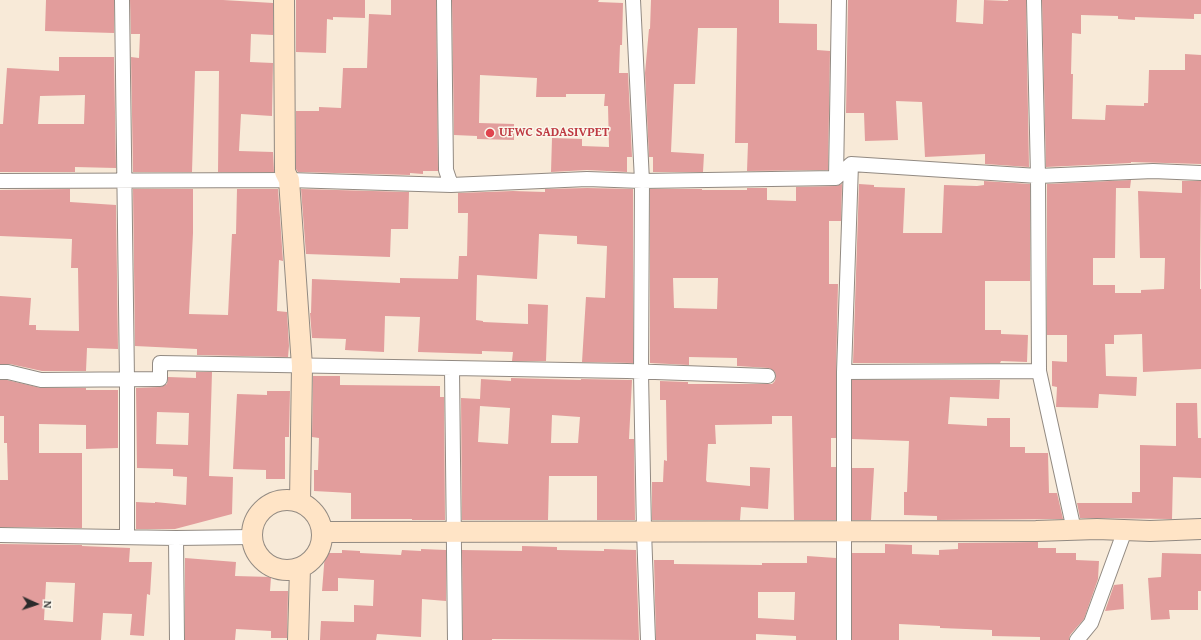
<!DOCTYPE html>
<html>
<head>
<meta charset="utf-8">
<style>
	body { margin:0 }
	#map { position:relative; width:1201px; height:640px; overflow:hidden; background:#f8ead8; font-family:"Gentium Book Plus",serif }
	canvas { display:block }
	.north { position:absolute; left:16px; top:584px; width:40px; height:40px; -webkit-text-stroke:3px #fbf7ec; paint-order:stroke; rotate:93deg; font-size:11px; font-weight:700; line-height:16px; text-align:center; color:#2b2b2b }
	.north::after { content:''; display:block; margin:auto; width:14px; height:18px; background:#2b2b2b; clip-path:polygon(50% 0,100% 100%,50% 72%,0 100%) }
</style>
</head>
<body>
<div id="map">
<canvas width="1201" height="640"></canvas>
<div class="north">N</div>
</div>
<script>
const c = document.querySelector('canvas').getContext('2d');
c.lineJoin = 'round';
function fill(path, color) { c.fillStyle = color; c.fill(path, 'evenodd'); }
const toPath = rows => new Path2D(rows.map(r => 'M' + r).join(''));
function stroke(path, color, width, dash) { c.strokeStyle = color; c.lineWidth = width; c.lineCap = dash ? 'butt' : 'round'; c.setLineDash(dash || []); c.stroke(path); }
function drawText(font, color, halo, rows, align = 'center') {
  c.font = font + ' "Gentium Book Plus",serif'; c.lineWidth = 3; c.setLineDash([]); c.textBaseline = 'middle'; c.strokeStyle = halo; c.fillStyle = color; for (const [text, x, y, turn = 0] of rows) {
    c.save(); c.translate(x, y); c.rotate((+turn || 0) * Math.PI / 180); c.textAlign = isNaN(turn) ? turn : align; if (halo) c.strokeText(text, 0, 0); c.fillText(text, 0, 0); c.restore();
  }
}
fill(toPath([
	[46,0,114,0,114,33,45,31],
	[130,0,223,0,273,3,273,35,251,34,250,62,273,63,272,116,241,114,239,151,273,152,274,172,218,172,219,71,195,71,192,172,133,172,131,57,139,58,140,34,131,34],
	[296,0,365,0,365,18,333,17,333,20,327,19,326,53,296,52],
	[391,0,436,0,438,171,423,171,423,174,410,173,410,175,298,172,296,169,296,111,319,111,319,107,341,108,343,68,367,68,369,14,391,15],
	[452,0,599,0,598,2,623,3,622,45,620,45,619,73,628,73,632,157,627,157,627,172,587,170,551,172,552,138,582,139,582,146,609,147,608,106,604,106,605,94,566,94,566,97,536,97,537,78,480,75,479,123,514,124,514,140,477,139,477,136,454,135],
	[651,0,779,0,779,23,817,24,817,50,830,51,828,170,747,171,748,143,735,143,737,28,698,28,695,84,674,84,671,152,704,154,703,172,653,172,653,157,649,157,645,73,649,29,650,29],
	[848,0,957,0,956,22,983,24,984,0,1008,1,1008,0,1026,0,1029,167,985,164,985,154,925,157,922,102,896,101,898,140,865,141,864,113,846,113],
	[1042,0,1201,0,1201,14,1194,14,1194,19,1135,17,1135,20,1118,19,1118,16,1081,15,1081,34,1072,33,1071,74,1073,74,1072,119,1105,120,1106,105,1144,106,1144,103,1148,103,1149,70,1185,70,1185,54,1201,55,1201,164,1131,162,1131,163,1046,167],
	[59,57,114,57,116,168,75,167,75,172,0,172,0,124,3,124,7,68,59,71],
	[85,95,84,124,38,124,40,96],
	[1131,180,1130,188,1116,188,1115,258,1093,258,1093,285,1115,285,1115,293,1141,293,1141,290,1164,289,1165,258,1140,258,1138,191,1182,193,1182,181,1201,181,1200,289,1201,289,1201,369,1143,372,1142,334,1114,335,1114,344,1105,344,1106,376,1137,377,1136,396,1099,394,1098,408,1056,407,1057,387,1052,386,1052,361,1067,362,1067,335,1047,335,1047,184],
	[984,181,1030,184,1030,281,985,281,985,330,1001,330,1001,334,1028,335,1027,362,1001,361,1000,363,853,363,859,184,874,185,874,187,905,188,903,233,942,233,944,185,977,186,984,185],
	[842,184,841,221,829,221,829,284,838,284,836,372,836,438,831,438,831,467,836,467,836,520,794,520,792,416,772,416,772,424,715,425,716,444,708,444,706,480,707,482,750,486,750,467,770,468,768,509,741,507,740,520,652,520,652,482,663,482,664,460,667,461,666,400,660,400,660,381,688,382,688,384,772,384,775,381,776,376,775,372,769,368,737,366,737,358,689,357,689,365,650,363,650,189,702,189,702,190,747,190,747,188,767,188,767,200,796,201,796,187,836,186],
	[673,278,718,278,717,309,674,308],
	[587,188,633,189,633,363,582,362,586,297,605,298,607,246,577,244,577,236,539,234,537,279,477,275,476,320,483,321,483,322,528,324,528,304,548,305,546,361,512,361,513,352,482,351,482,354,418,352,420,317,385,316,384,352,345,350,346,339,312,338,310,313,311,313,312,279,400,283,400,278,458,279,459,256,467,256,468,213,458,213,458,193,513,191,545,192,545,189],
	[70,189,70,202,116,205,118,349,87,348,86,371,42,371,10,364,0,364,0,296,31,298,29,325,36,325,36,330,79,331,78,268,71,268,72,239,0,236,0,190],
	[133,189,193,189,193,233,189,314,228,315,232,234,236,234,237,189,278,189,283,261,279,260,277,311,287,312,289,346,288,357,197,355,197,349,135,346],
	[301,189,409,192,408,229,391,229,390,257,306,254],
	[196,372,212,372,209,476,233,477,232,514,175,529,136,529,136,502,155,503,155,502,186,505,187,477,173,476,173,469,137,468,136,388,160,387,167,384,168,377,196,378],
	[157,412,189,413,188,445,156,444],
	[313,376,340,376,340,385,440,386,440,397,444,397,445,520,412,520,412,519,351,519,351,493,314,491,314,470,318,470,319,438,312,437],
	[511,378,581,380,581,379,632,380,629,439,634,439,635,520,597,520,597,476,549,476,548,520,462,520,461,398,480,399,481,379,511,381],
	[480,406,510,408,508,444,478,442],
	[552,415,580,417,578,443,551,443],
	[0,380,7,380,41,388,86,388,86,390,118,390,118,448,86,449,86,425,39,424,39,453,82,453,82,528,0,527,0,480,8,480,7,443,4,443,4,416,0,416],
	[852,380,1000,380,999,399,950,397,948,424,987,426,987,418,1010,418,1010,447,1025,447,1025,453,1048,453,1049,493,1057,493,1063,519,937,520,937,516,904,515,904,492,907,492,909,441,852,439],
	[267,391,290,391,289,437,285,437,285,479,266,479,266,470,233,469,237,394,267,395],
	[1176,403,1197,403,1198,438,1201,438,1201,478,1173,477,1172,519,1080,518,1077,503,1132,503,1132,492,1140,492,1140,445,1176,446],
	[852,468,874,468,871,520,852,520],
	[1038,542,1038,548,1056,548,1056,553,1076,553,1076,560,1099,561,1098,579,1084,619,1070,635,1069,640,1040,640,1040,637,992,636,992,630,940,628,940,626,899,624,899,640,852,640,852,553,885,553,885,544,912,545,912,554,939,555,939,550,958,549,958,543],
	[0,544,82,545,82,546,130,548,129,562,152,562,150,595,147,594,144,636,130,635,132,614,103,613,101,640,0,640],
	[46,582,75,583,73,622,44,620],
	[522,546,557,547,557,550,604,551,604,549,636,550,639,640,492,639,492,640,463,640,462,550,522,551],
	[421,549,446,550,446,601,422,599,421,637,377,634,376,640,320,640,321,621,354,622,354,605,373,606,374,580,338,578,338,591,322,591,325,553,342,553,342,550,360,551,360,553,401,555,402,550,421,551],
	[1162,553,1201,554,1201,591,1198,591,1198,610,1169,610,1170,619,1151,620,1148,578,1161,577],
	[807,556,836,558,836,640,796,640,796,636,756,634,756,640,656,640,654,560,674,560,674,564,762,565,762,563,807,563],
	[758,592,795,592,794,620,758,618],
	[185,558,236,562,235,576,271,577,270,591,288,591,287,638,271,638,271,631,236,629,235,640,185,640],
	[1123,584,1124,609,1105,611,1114,585]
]), '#e29d9c');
const street = toPath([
	[122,0,127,379,127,536],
	[444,0,446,170,451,185],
	[633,0,642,181,641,373,644,531,648,640],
	[851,164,844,372,1039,371,1038,176,1034,0],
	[836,178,839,0],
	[0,181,289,180,451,185,587,179,642,181,836,178,851,164,1038,176,1153,171,1201,173],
	[452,369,455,640],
	[1039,371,1074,530],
	[0,372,8,372,41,380,160,379,160,363,627,371,768,376],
	[844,372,844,640],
	[0,535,176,538,252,537],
	[176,538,177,640],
	[1077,640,1091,623,1125,530]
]);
const secondary = toPath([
	[284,0,285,172,289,180,302,366,300,502],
	'252 535a35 35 0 1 1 70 0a35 35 0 1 1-70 0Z',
	[322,532,1036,531,1097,529,1150,531,1201,529],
	[298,640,300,568]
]);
stroke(street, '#928a82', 16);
stroke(secondary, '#928a82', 22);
stroke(street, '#fff', 14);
stroke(secondary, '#ffe4c6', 20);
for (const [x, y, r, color] of [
	[490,133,5,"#e0444e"]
]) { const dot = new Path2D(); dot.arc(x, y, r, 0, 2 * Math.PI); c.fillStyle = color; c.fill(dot); stroke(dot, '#fbf7ec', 1.5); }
drawText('bold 13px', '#be3a42', '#fbf7ec', [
	["UFWC SADASIVPET",499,133]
], 'left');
</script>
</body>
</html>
